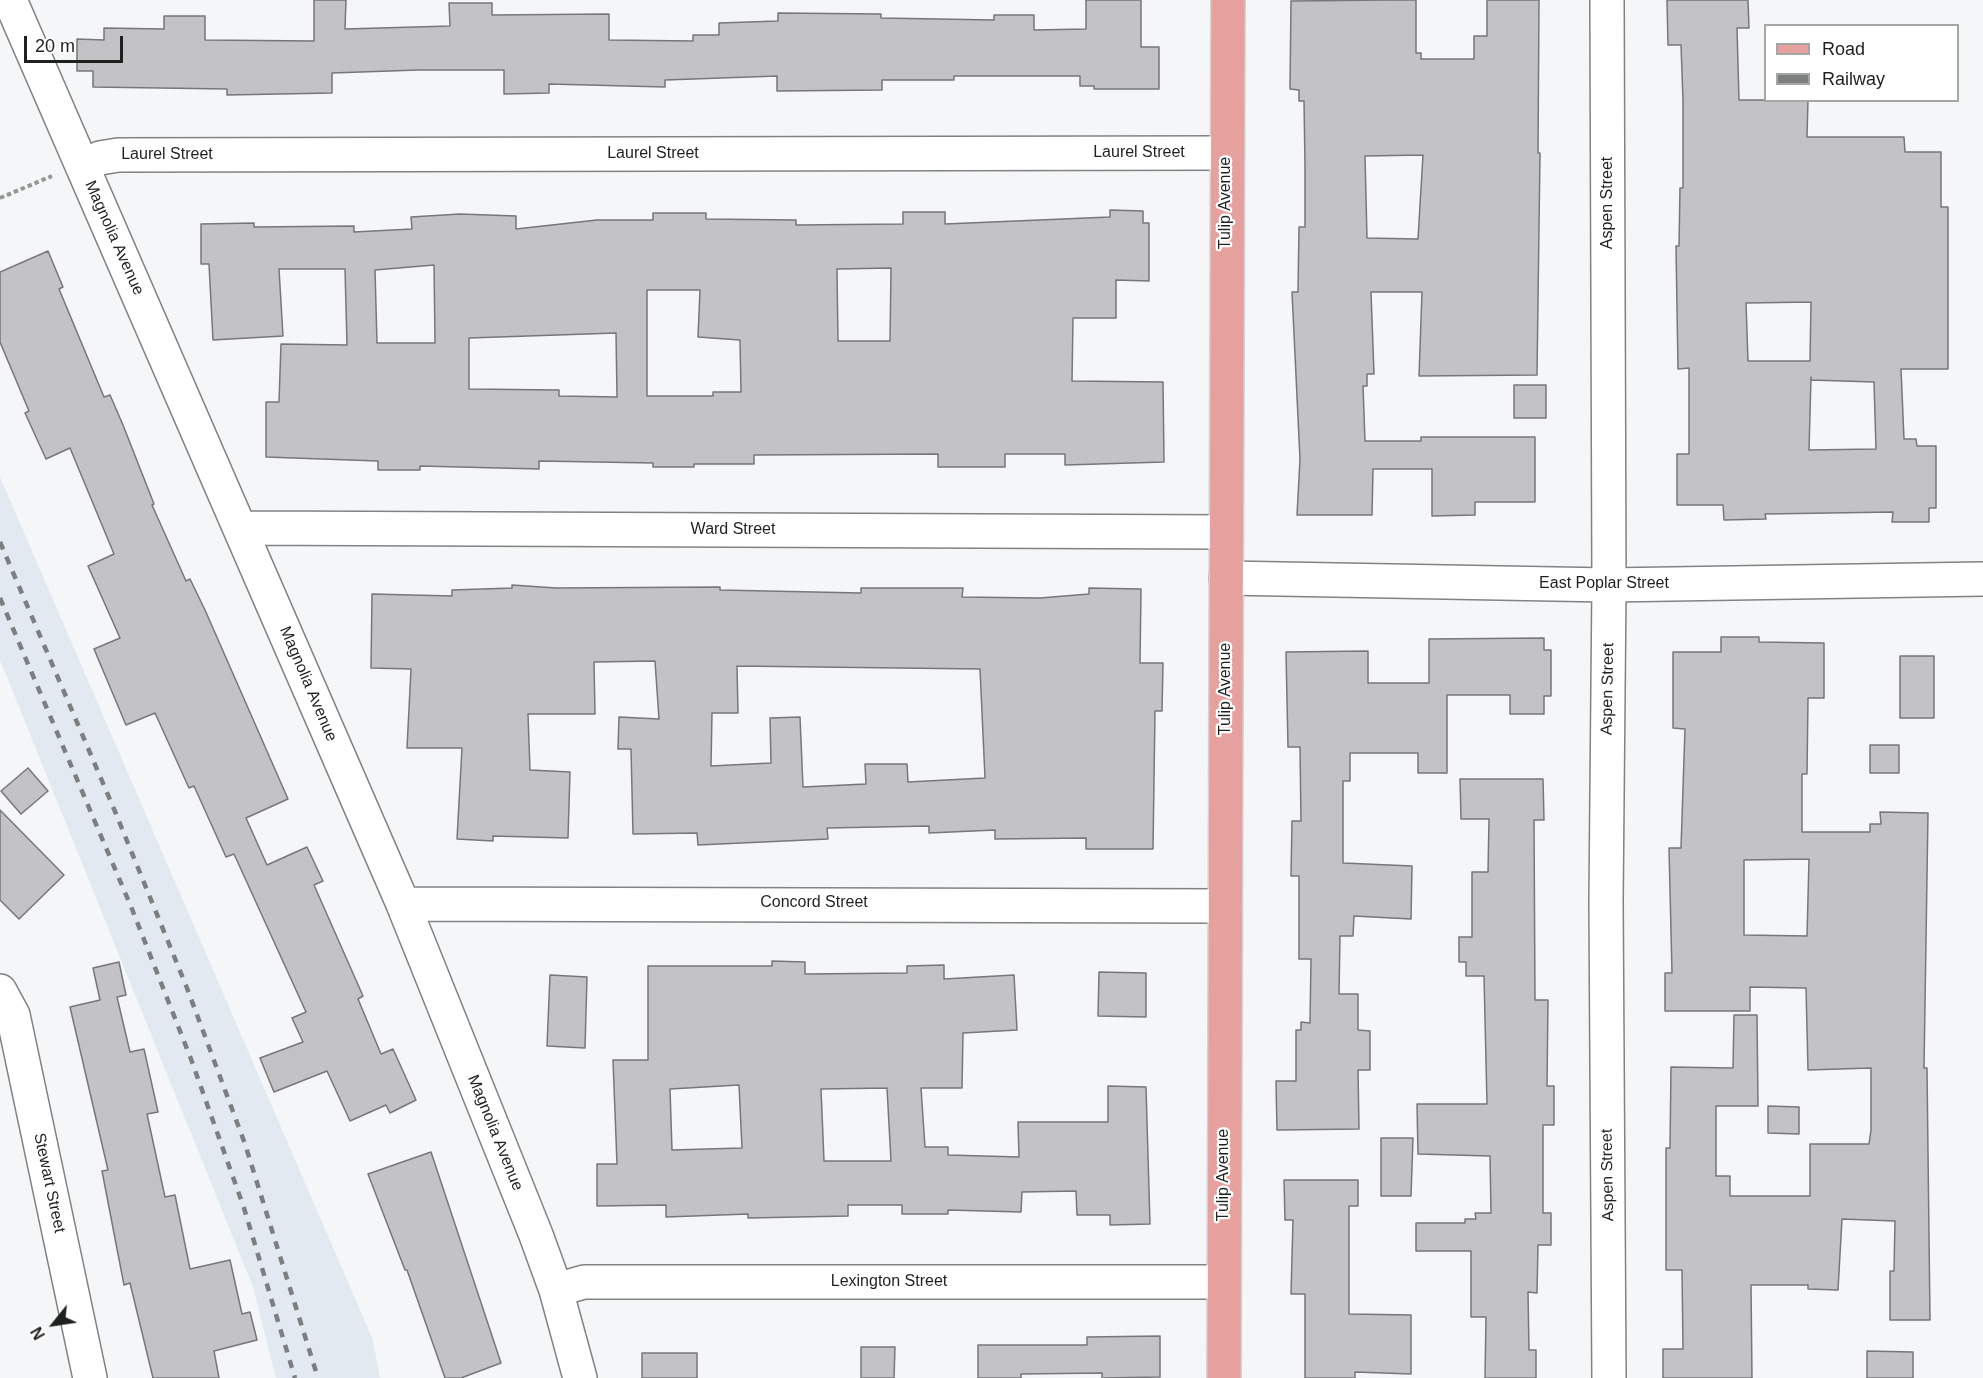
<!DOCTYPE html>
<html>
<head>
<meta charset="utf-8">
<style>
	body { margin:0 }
	#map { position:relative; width:1983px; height:1378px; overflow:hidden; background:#f5f6f7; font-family:Arial,sans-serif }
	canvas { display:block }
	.legend { position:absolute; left:1764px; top:24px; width:195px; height:78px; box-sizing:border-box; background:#fff; border:2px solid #a5a6a6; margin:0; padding:8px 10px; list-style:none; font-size:18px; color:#1f2020 }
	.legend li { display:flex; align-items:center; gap:12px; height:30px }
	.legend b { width:30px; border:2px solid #a5a6a6 }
	.north { position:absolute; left:24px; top:1294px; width:60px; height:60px; -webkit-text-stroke:4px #fff; paint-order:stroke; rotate:240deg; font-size:16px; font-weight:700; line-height:24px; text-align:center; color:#1f2020 }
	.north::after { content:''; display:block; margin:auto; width:21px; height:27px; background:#1f2020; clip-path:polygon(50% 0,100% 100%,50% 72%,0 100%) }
	.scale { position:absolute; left:24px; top:36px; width:99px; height:27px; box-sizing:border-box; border:3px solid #1f2020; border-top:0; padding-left:8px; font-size:18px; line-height:21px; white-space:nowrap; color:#1f2020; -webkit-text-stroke:4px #fff; paint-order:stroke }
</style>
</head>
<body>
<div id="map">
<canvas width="1983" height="1378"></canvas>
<ul class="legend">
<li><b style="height:8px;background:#e6a09d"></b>Road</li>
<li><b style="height:8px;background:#7d7e7f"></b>Railway</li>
</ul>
<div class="north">N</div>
<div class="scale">20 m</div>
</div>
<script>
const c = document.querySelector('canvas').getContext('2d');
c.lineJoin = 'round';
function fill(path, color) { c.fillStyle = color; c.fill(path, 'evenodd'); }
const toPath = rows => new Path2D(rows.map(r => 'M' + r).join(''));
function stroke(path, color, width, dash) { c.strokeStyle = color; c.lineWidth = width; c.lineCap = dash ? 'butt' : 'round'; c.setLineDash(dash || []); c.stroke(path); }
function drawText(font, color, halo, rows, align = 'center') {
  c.font = font + ' Arial,sans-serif'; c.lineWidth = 4.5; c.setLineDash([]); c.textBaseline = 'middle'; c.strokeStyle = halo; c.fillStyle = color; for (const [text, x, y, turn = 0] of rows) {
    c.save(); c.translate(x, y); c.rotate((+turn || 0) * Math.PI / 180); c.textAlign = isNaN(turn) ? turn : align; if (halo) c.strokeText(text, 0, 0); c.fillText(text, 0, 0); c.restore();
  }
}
fill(toPath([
	[0,477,373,1340,380,1378,276,1378,253,1287,0,660]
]), '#e3e9f1');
const building = toPath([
	[314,0,346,0,345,29,450,26,449,3,492,3,492,15,609,14,609,40,693,41,693,35,719,35,719,23,778,21,778,13,881,14,881,18,994,20,994,15,1034,15,1034,30,1086,29,1086,0,1141,0,1141,47,1159,47,1159,89,1094,89,1094,86,1080,86,1080,76,954,76,954,80,882,80,882,90,777,91,777,76,665,80,665,87,549,84,549,93,504,94,504,70,418,70,332,73,332,93,227,95,227,89,93,87,93,71,77,71,77,39,104,40,104,28,164,29,164,16,205,16,205,40,314,41,314,0],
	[1389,0,1416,0,1416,53,1421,53,1421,59,1474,59,1474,36,1487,36,1487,0,1539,0,1538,153,1540,153,1537,375,1419,376,1422,292,1371,292,1374,374,1367,374,1367,386,1363,386,1365,441,1421,441,1421,437,1535,437,1535,502,1475,502,1475,515,1432,516,1432,469,1373,469,1372,515,1297,515,1300,459,1292,292,1298,292,1299,227,1305,227,1305,166,1304,101,1299,101,1299,90,1290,89,1291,1,1389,0],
	[1423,155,1418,239,1367,238,1365,156,1423,155],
	[1667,0,1748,0,1749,28,1737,28,1739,100,1808,100,1807,137,1904,137,1905,152,1941,152,1941,207,1948,207,1948,369,1901,369,1904,439,1916,439,1917,446,1936,446,1936,508,1929,508,1929,522,1892,522,1893,512,1765,514,1766,519,1724,520,1723,505,1677,505,1677,454,1689,454,1689,368,1678,369,1676,246,1679,246,1680,188,1683,188,1683,100,1681,45,1668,45,1667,0],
	[1811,302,1810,361,1748,361,1746,303,1811,302],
	[1811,377,1811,380,1874,382,1876,449,1809,450,1811,377],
	[1110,210,1143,211,1143,223,1149,223,1149,281,1116,280,1116,318,1073,318,1072,381,1163,382,1164,462,1065,465,1065,454,1005,454,1005,467,938,467,938,454,754,455,754,464,694,464,694,467,653,467,653,463,539,461,539,469,420,466,420,470,378,470,378,461,266,457,266,402,279,402,281,344,347,345,345,269,279,269,283,336,213,340,209,264,201,264,201,224,254,223,254,227,354,226,354,232,412,229,411,217,460,214,516,216,516,229,597,220,653,220,653,213,706,213,706,219,796,220,796,225,903,224,903,212,945,212,945,224,1110,217,1110,210],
	[434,265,435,343,377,343,375,270,434,265],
	[891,268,890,341,838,341,837,269,891,268],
	[647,290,700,290,698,337,740,340,741,392,713,392,713,396,647,396,647,290],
	[616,333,617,397,559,396,559,390,469,389,469,338,616,333],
	[48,251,63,287,59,289,104,397,110,395,123,425,154,504,152,505,186,581,190,579,205,610,288,799,246,818,267,865,307,847,323,881,314,885,363,996,358,999,381,1054,393,1049,416,1100,390,1113,386,1105,350,1121,327,1071,274,1092,260,1058,303,1042,292,1018,306,1012,234,854,226,857,194,786,189,788,155,713,126,725,94,649,120,638,88,566,114,554,70,448,46,459,25,413,29,411,0,342,0,272,48,251],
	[1514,385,1546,385,1546,418,1514,418,1514,385],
	[512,585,556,588,720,587,720,590,861,593,861,588,963,588,962,597,1040,598,1089,594,1089,588,1141,589,1140,663,1163,663,1162,711,1155,711,1153,849,1086,849,1086,838,995,839,995,830,929,833,929,826,827,828,828,839,698,845,697,833,633,834,631,749,618,749,619,717,659,719,655,661,594,662,595,714,528,714,530,770,570,772,568,838,493,836,493,841,457,839,462,748,407,748,411,669,371,668,372,594,452,596,452,590,512,588,512,585],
	[737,666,980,669,985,778,908,782,907,764,865,764,866,784,803,787,800,717,770,718,771,763,711,766,712,713,738,713,737,666],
	[1721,637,1759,637,1759,642,1824,643,1824,698,1808,698,1807,774,1802,774,1802,832,1870,832,1870,824,1881,824,1880,812,1928,813,1924,1068,1927,1068,1930,1320,1890,1320,1890,1271,1894,1271,1895,1221,1842,1219,1838,1290,1808,1289,1808,1285,1751,1285,1752,1378,1663,1378,1663,1349,1683,1349,1682,1270,1666,1270,1666,1148,1670,1148,1671,1067,1733,1068,1734,1015,1757,1015,1758,1106,1716,1106,1716,1176,1730,1176,1730,1196,1810,1196,1810,1144,1869,1144,1871,1130,1871,1068,1808,1070,1806,988,1750,987,1750,1011,1665,1011,1665,973,1672,973,1669,848,1681,848,1685,729,1673,728,1673,652,1721,652,1721,637],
	[1809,859,1807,936,1744,935,1744,860,1809,859],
	[1544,638,1544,650,1551,650,1551,696,1544,696,1544,714,1510,714,1510,695,1447,695,1447,773,1418,773,1418,753,1350,753,1350,781,1343,781,1343,863,1412,866,1411,919,1354,916,1353,936,1340,936,1339,994,1358,994,1358,1030,1370,1031,1370,1070,1358,1070,1359,1129,1277,1130,1276,1081,1296,1081,1296,1030,1301,1030,1301,1022,1310,1023,1311,959,1299,959,1299,876,1291,876,1292,821,1301,821,1300,747,1288,747,1286,652,1368,651,1368,683,1429,683,1429,639,1544,638],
	[1900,656,1934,656,1934,718,1900,718,1900,656],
	[1870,745,1899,745,1899,773,1870,773,1870,745],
	[28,768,48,791,21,814,1,791,28,768],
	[1460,779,1543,779,1544,820,1534,820,1535,1000,1548,1000,1547,1086,1554,1086,1554,1125,1543,1125,1543,1213,1551,1213,1551,1245,1538,1245,1537,1293,1528,1292,1529,1350,1536,1350,1536,1378,1485,1378,1486,1317,1471,1317,1471,1251,1416,1251,1416,1223,1465,1223,1465,1219,1476,1219,1475,1213,1491,1213,1490,1156,1418,1154,1417,1104,1487,1104,1484,976,1466,976,1466,962,1459,962,1459,937,1472,937,1472,872,1488,872,1489,819,1461,819,1460,779],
	[0,810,64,875,19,919,0,900,0,810],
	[772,961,805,962,805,974,907,973,907,966,944,965,944,979,1014,975,1017,1030,963,1033,962,1088,921,1088,925,1147,948,1147,948,1155,1019,1157,1018,1122,1108,1122,1108,1086,1146,1087,1150,1224,1110,1225,1110,1215,1077,1215,1076,1191,1022,1192,1021,1212,948,1210,948,1214,902,1214,902,1205,848,1205,848,1216,748,1218,748,1214,666,1217,666,1205,597,1206,597,1164,617,1164,613,1060,648,1060,648,966,772,966,772,961],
	[739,1085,742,1148,672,1150,670,1089,739,1085],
	[887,1088,891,1161,824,1161,821,1089,887,1088],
	[119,962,126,995,117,997,130,1052,144,1049,158,1112,147,1114,165,1197,175,1195,190,1269,230,1260,242,1314,250,1312,257,1340,214,1351,219,1378,153,1378,130,1283,124,1285,102,1171,108,1170,70,1007,100,1000,93,968,119,962],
	[1099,972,1146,973,1146,1017,1098,1016,1099,972],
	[550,975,587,977,585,1048,547,1046,550,975],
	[1768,1106,1799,1107,1799,1134,1768,1133,1768,1106],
	[1381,1138,1413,1138,1411,1196,1381,1196,1381,1138],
	[431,1152,501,1363,461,1378,445,1378,407,1270,405,1270,368,1174,431,1152],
	[1284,1180,1358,1180,1358,1206,1349,1206,1349,1314,1411,1315,1411,1374,1355,1372,1355,1378,1305,1378,1305,1294,1291,1294,1293,1220,1285,1220,1284,1180],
	[1160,1336,1160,1377,1102,1378,1102,1373,1021,1374,1021,1378,978,1378,978,1345,1087,1345,1087,1337,1160,1336],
	[861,1347,895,1347,894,1378,861,1378,861,1347],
	[1867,1351,1913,1352,1913,1378,1867,1378,1867,1351],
	[642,1353,697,1353,697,1378,642,1378,642,1353]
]);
fill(building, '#c3c2c4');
stroke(building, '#777779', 1.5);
const minor = toPath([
	[10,0,403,904,536,1235,556,1290,580,1378],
	[1607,0,1609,585,1606,901,1609,1378],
	[82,166,100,158,118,155,1226,153],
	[240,528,1226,532],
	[1226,578,1609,585,1983,579],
	[403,904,1225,906],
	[0,991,13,1015,90,1378],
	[556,1290,584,1282,1223,1282]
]);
const major = toPath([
	[1224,1378,1228,0]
]);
stroke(minor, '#818283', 36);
stroke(major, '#d2d2d2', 36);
stroke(toPath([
	[0,198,52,176]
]), '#959696', 4, [4.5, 3]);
stroke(minor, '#fff', 33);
stroke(major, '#e6a09d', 33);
stroke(toPath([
	[0,542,114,809,187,988,245,1144,318,1378],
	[0,598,132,909,191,1059,244,1208,295,1378]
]), '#7d7e7f', 4.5, [8, 8]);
drawText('16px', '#1f2020', '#fff', [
	["Laurel Street",1139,153],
	["Laurel Street",653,154],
	["Laurel Street",167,155],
	["Tulip Avenue",1226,203,-90],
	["Aspen Street",1608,203,-90],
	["Magnolia Avenue",114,238,66],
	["Ward Street",733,530],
	["East Poplar Street",1604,584],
	["Magnolia Avenue",308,684,67],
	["Tulip Avenue",1226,689,-90],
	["Aspen Street",1608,689,-89],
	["Concord Street",814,903],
	["Magnolia Avenue",495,1133,68],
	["Tulip Avenue",1224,1175,-90],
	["Aspen Street",1608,1175,-91],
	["Stewart Street",49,1183,78],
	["Lexington Street",889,1282]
]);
</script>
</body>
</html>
